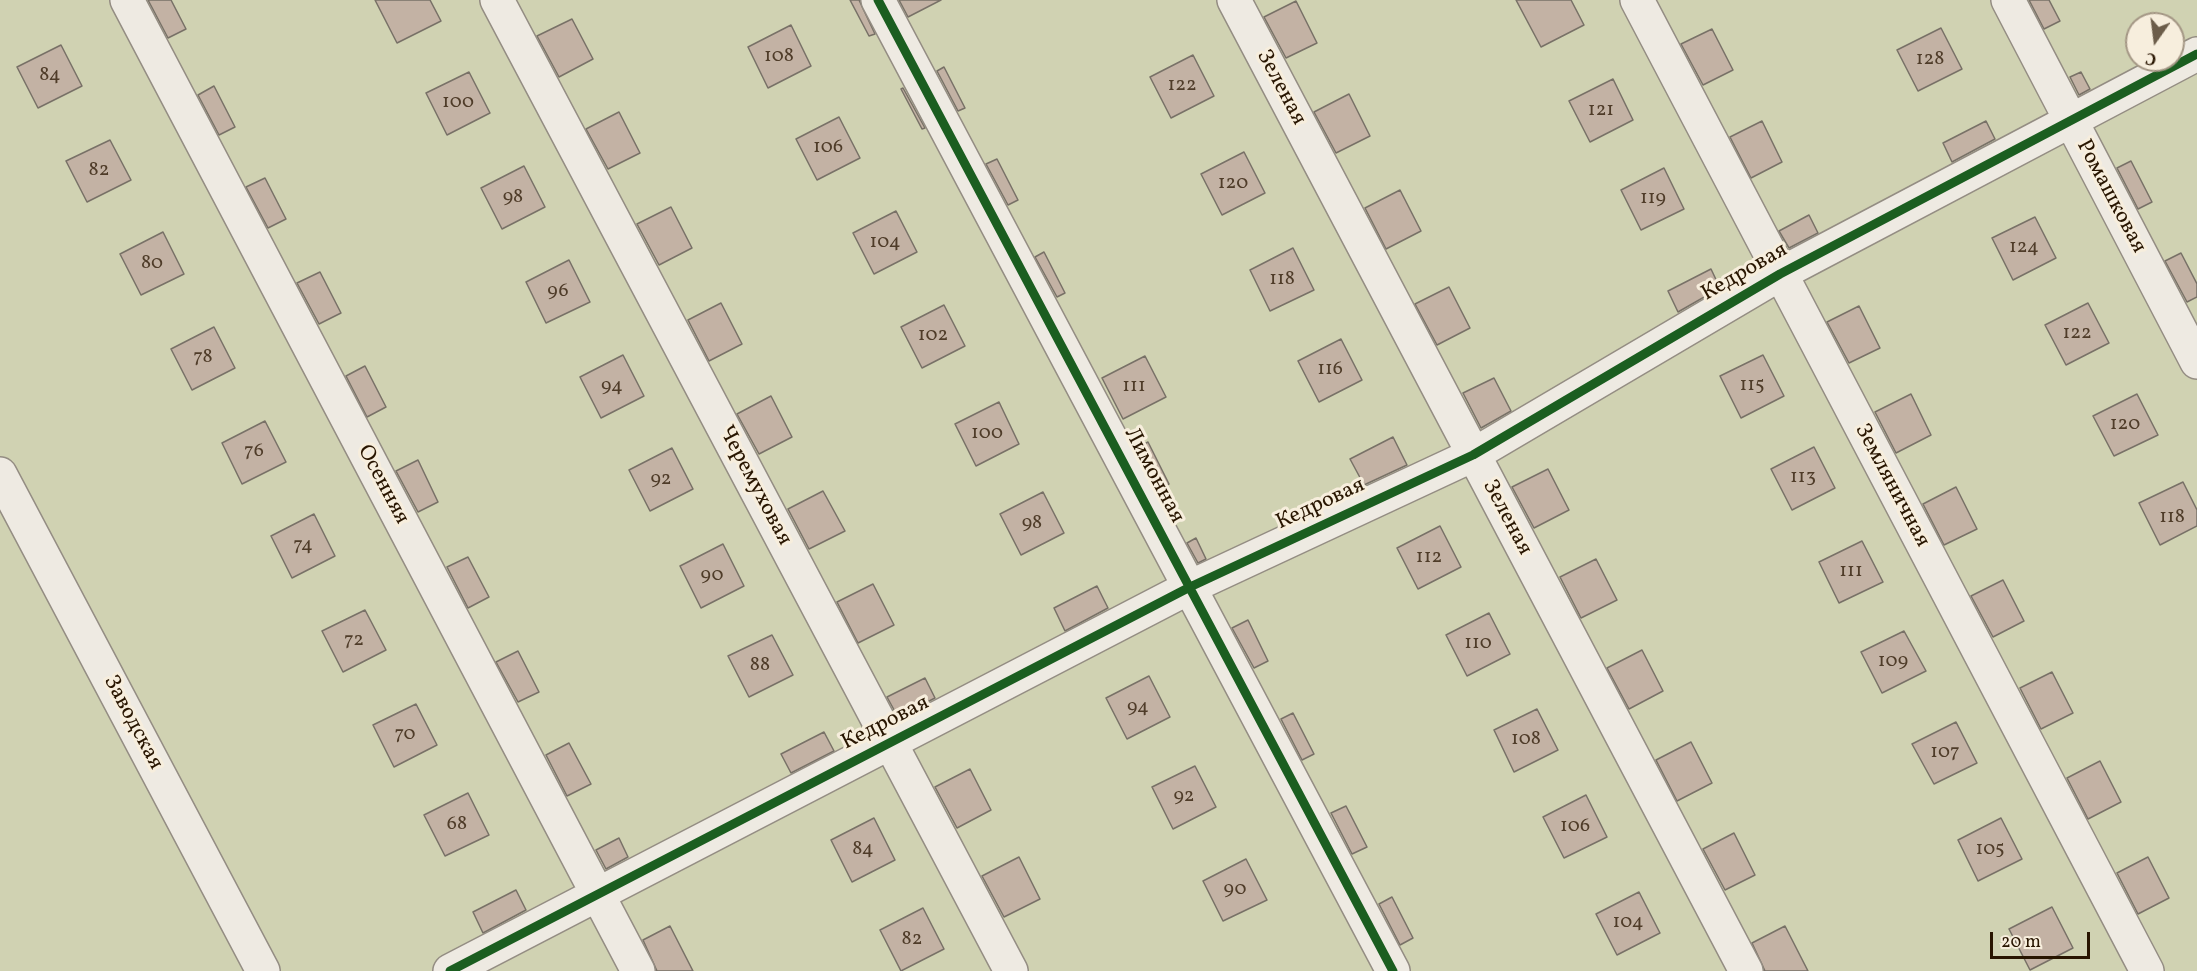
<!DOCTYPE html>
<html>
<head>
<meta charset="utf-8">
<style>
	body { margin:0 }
	#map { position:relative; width:2197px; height:971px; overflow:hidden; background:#eae2d4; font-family:Vollkorn,serif }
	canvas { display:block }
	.north { position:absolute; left:2125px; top:12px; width:60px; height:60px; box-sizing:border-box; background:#f7eedd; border:2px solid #a49785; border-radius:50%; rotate:194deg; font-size:16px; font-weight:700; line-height:24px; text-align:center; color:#281500 }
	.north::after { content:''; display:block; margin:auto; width:21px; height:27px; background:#6c5d4a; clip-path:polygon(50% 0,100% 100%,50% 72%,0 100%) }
	.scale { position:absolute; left:1990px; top:932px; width:100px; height:27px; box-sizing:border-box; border:3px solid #281500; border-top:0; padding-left:8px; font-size:18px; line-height:21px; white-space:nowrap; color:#281500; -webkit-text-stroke:4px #f7eedd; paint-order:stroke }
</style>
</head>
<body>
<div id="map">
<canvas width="2197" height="971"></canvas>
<div class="north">С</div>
<div class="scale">20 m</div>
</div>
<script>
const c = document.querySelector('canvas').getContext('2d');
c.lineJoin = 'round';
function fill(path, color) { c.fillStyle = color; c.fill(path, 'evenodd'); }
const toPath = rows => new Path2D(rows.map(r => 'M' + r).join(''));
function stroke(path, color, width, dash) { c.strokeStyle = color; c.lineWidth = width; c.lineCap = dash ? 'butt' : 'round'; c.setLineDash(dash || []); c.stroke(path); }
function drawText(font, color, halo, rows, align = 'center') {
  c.font = font + ' Vollkorn,serif'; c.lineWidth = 6; c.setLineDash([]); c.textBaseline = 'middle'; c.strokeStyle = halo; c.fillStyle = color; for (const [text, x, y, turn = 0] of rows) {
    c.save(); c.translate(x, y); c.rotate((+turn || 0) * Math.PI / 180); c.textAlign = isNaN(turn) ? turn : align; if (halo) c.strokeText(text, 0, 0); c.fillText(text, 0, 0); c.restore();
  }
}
fill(toPath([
	[0,0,2197,0,2197,971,0,971],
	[2137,24,2173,24,2173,60,2137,60]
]), '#d0d2b2');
const building = toPath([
	[148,0,171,0,186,29,168,38,148,0],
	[375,0,430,0,441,21,397,43,375,0],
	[850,0,859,0,875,34,869,36,850,0],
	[899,0,941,0,908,17,899,0],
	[1516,0,1571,0,1584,25,1541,47,1516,0],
	[2029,0,2049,0,2060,21,2044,29,2029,0],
	[1296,1,1317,43,1286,58,1264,17,1296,1],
	[572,19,593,59,559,77,537,36,572,19],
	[791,25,811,66,768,88,748,47,791,25],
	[1941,28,1962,69,1918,91,1897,50,1941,28],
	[1712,29,1733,70,1703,85,1681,44,1712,29],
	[61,45,82,86,38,108,17,67,61,45],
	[1193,55,1214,96,1171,118,1150,77,1193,55],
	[944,67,965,108,958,111,937,71,944,67],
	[469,72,490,113,447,135,426,93,469,72],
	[2081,72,2090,89,2079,95,2070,77,2081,72],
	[1613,79,1633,120,1590,142,1569,101,1613,79],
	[214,86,235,127,219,135,198,95,214,86],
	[903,88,925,128,922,129,901,89,903,88],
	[1349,94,1370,136,1336,153,1314,112,1349,94],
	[619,112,640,153,608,169,586,129,619,112],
	[839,117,860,158,817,180,796,139,839,117],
	[1762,121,1782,162,1751,178,1730,137,1762,121],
	[1986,121,1995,139,1952,162,1943,143,1986,121],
	[110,140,131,180,87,202,66,161,110,140],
	[1244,152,1265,193,1222,215,1201,174,1244,152],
	[997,159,1018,200,1008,205,986,164,997,159],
	[2131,161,2152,202,2138,209,2117,168,2131,161],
	[524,166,545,207,502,229,481,188,524,166],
	[1664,168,1684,209,1641,230,1621,190,1664,168],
	[265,178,286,219,268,228,246,187,265,178],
	[1400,190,1421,231,1386,249,1365,208,1400,190],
	[671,207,692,248,659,265,637,224,671,207],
	[896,211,917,252,874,274,853,233,896,211],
	[1809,215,1818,233,1789,248,1779,231,1809,215],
	[2035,217,2056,258,2013,280,1992,238,2035,217],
	[163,232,184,274,141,295,120,254,163,232],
	[1293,248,1314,290,1270,311,1250,270,1293,248],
	[1044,252,1065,293,1057,297,1035,257,1044,252],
	[2181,253,2197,284,2197,297,2187,302,2165,261,2181,253],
	[569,260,590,302,546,323,526,282,569,260],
	[1711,269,1720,288,1678,312,1668,291,1711,269],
	[320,272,341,313,319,324,297,283,320,272],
	[1449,287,1470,328,1437,345,1415,304,1449,287],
	[721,303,742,344,709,361,688,320,721,303],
	[2088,303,2109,343,2066,365,2045,325,2088,303],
	[944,305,965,346,922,368,901,327,944,305],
	[1859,306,1880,348,1849,363,1827,322,1859,306],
	[214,327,235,368,192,390,171,349,214,327],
	[1341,339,1362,380,1319,402,1298,361,1341,339],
	[623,355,644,396,601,418,580,377,623,355],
	[1763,355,1784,396,1741,418,1720,376,1763,355],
	[1145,356,1166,397,1123,419,1102,378,1145,356],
	[365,366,386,407,367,417,346,376,365,366],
	[1494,378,1511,411,1481,428,1463,393,1494,378],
	[1911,394,1931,435,1896,453,1875,412,1911,394],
	[2137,394,2158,435,2114,456,2093,416,2137,394],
	[771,396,792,437,759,454,737,414,771,396],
	[999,402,1019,444,976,466,955,424,999,402],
	[265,421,286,462,242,484,222,443,265,421],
	[1393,437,1407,465,1364,485,1350,459,1393,437],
	[1148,442,1169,484,1159,489,1137,448,1148,442],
	[1814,447,1835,488,1792,510,1771,469,1814,447],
	[672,448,693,489,650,511,629,470,672,448],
	[418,460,438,502,418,512,396,471,418,460],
	[1548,469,1569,510,1534,528,1512,487,1548,469],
	[2183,482,2197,510,2197,526,2160,545,2139,503,2183,482],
	[1956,487,1977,529,1944,545,1923,504,1956,487],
	[823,491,845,531,809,549,788,509,823,491],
	[1043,492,1064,533,1021,555,1000,514,1043,492],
	[314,514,335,556,292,578,271,536,314,514],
	[1440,526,1461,567,1418,589,1397,548,1440,526],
	[1196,538,1206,559,1198,563,1187,543,1196,538],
	[1862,541,1883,582,1839,603,1819,562,1862,541],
	[723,544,744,586,701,608,680,566,723,544],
	[468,557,489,597,468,608,447,567,468,557],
	[1596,559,1617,600,1581,618,1560,577,1596,559],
	[2003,580,2024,621,1993,637,1971,596,2003,580],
	[873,584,894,625,858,643,837,602,873,584],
	[1097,586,1108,608,1065,631,1054,608,1097,586],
	[365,610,386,650,343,672,322,631,365,610],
	[1489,613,1510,654,1467,676,1446,635,1489,613],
	[1248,620,1268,661,1254,668,1232,628,1248,620],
	[1904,631,1926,671,1882,693,1861,652,1904,631],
	[772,635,793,675,749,697,728,656,772,635],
	[1642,650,1663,691,1629,709,1607,668,1642,650],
	[518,651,539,692,518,702,496,662,518,651],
	[2052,672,2073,713,2041,729,2020,688,2052,672],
	[1149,676,1170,717,1127,739,1106,698,1149,676],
	[925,678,935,698,898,717,887,697,925,678],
	[416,704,437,745,394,767,373,725,416,704],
	[1537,709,1558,750,1514,772,1494,730,1537,709],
	[1293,713,1314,754,1302,760,1281,719,1293,713],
	[1956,722,1977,763,1934,784,1912,744,1956,722],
	[824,732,834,751,791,773,781,754,824,732],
	[1691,742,1712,783,1677,801,1656,760,1691,742],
	[569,743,591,784,567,796,546,755,569,743],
	[2100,761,2121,802,2088,819,2067,778,2100,761],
	[1195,766,1216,807,1173,829,1152,787,1195,766],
	[970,769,991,810,957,828,935,787,970,769],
	[468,793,489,835,445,856,424,815,468,793],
	[1586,795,1607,837,1564,858,1543,817,1586,795],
	[1346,806,1367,847,1352,854,1331,813,1346,806],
	[874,818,895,860,852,882,831,840,874,818],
	[2001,818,2022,859,1978,881,1958,840,2001,818],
	[1734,833,1755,875,1725,890,1703,849,1734,833],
	[619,838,628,857,606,869,596,850,619,838],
	[1019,857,1040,899,1004,917,982,876,1019,857],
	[2148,857,2169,898,2138,914,2117,873,2148,857],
	[1246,859,1267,900,1223,921,1203,881,1246,859],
	[516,890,526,910,483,933,473,912,516,890],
	[1639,892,1660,933,1617,955,1596,914,1639,892],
	[1392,897,1413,938,1400,945,1379,904,1392,897],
	[2052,907,2073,948,2030,970,2009,929,2052,907],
	[923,908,944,949,901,971,880,930,923,908],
	[670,926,693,971,657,971,643,940,670,926],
	[1785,926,1808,971,1765,971,1752,943,1785,926]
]);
fill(building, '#c3b2a4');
stroke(building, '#787167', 1.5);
const street = toPath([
	[127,0,638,971],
	[497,0,1011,971],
	[878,0,1393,971],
	[1234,0,1746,971],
	[1637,0,2147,971],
	[2008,0,2197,362],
	[0,474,263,971],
	[450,971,1190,587,1473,455,1780,274,2197,54]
]);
stroke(street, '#948d83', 36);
stroke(street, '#eeeae2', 33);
stroke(toPath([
	[878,0,1393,971],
	[450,971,1190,587,1473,455,1780,274,2197,54]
]), '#1b5e20', 9);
drawText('20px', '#4f3c29', null, [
	["108",779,57],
	["128",1930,60],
	["84",50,76],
	["122",1182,86],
	["100",458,103],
	["121",1601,111],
	["106",828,148],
	["82",99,171],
	["120",1233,184],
	["98",513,198],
	["119",1653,199],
	["104",885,243],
	["124",2024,248],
	["80",152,264],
	["118",1282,280],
	["96",558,292],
	["122",2077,334],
	["102",933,336],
	["78",203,358],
	["116",1330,370],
	["115",1752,386],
	["94",612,387],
	["111",1134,387],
	["120",2125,425],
	["100",987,434],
	["76",254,452],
	["113",1803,478],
	["92",661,480],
	["118",2172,518],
	["98",1032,524],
	["74",303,546],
	["112",1429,558],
	["111",1851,572],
	["90",712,576],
	["72",354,641],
	["110",1478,644],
	["109",1893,662],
	["88",760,666],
	["94",1138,708],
	["70",405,735],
	["108",1526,740],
	["107",1945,753],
	["92",1184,797],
	["68",457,825],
	["106",1575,827],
	["84",863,850],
	["105",1990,850],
	["90",1235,890],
	["104",1628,923],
	["82",912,940]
]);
drawText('22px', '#281500', '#f7eedd', [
	["Зеленая",1280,88,62],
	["Ромашковая",2110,197,62],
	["Кедровая",1745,273,-30],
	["Лимонная",1153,476,62],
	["Осенняя",382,485,62],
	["Черемуховая",754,486,62],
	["Земляничная",1891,486,62],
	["Кедровая",1321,505,-25],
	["Зеленая",1506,518,62],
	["Заводская",132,723,62],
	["Кедровая",886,724,-27]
]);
</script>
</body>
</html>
